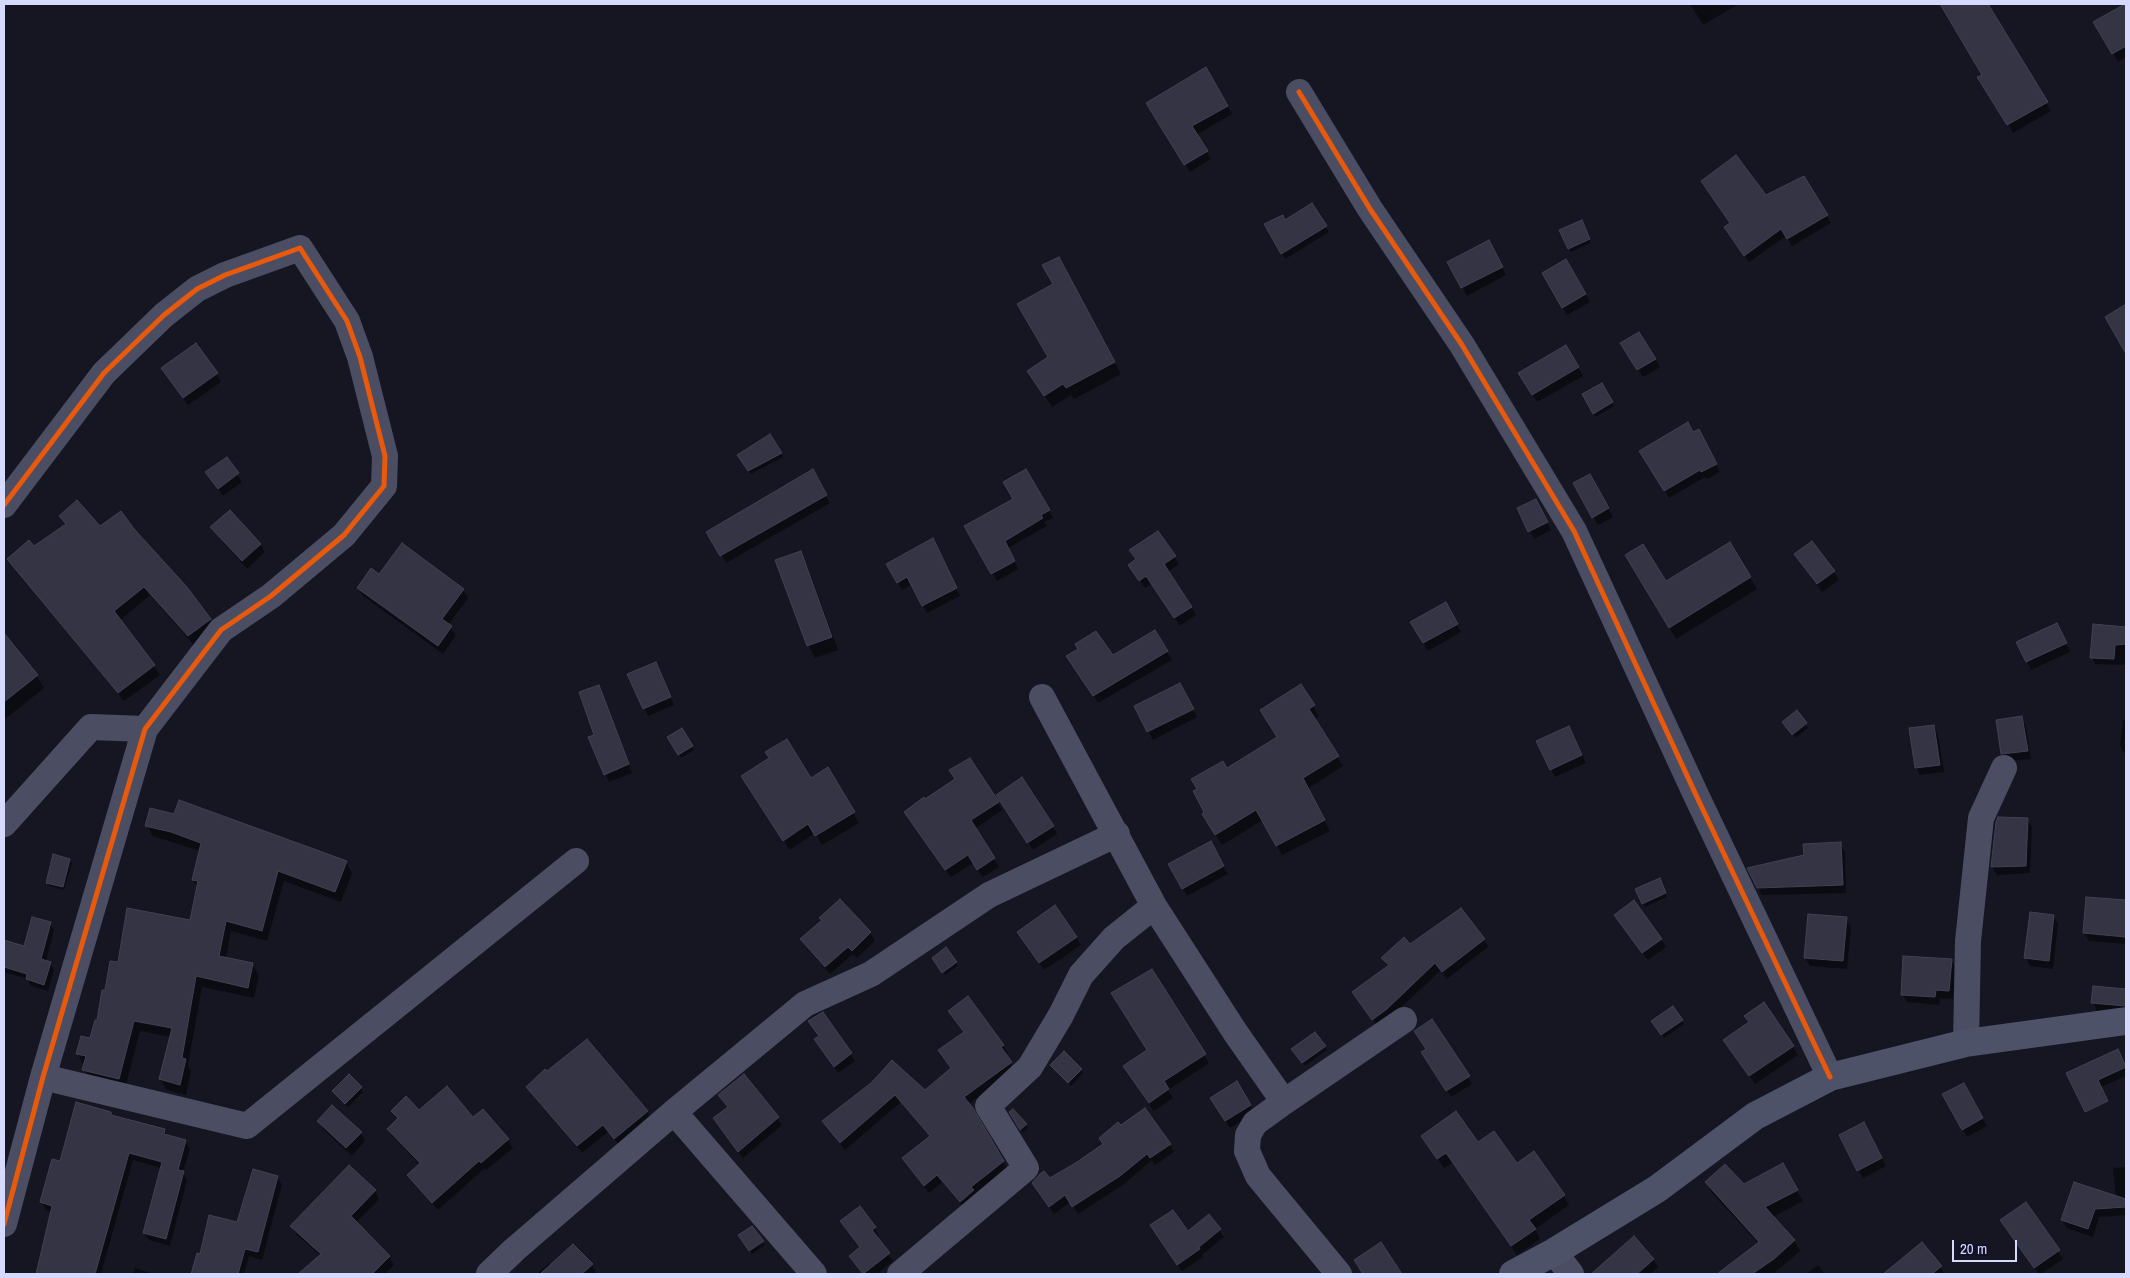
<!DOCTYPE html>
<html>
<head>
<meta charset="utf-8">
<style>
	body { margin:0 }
	#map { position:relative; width:2130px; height:1278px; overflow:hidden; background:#161622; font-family:"Archivo Narrow",sans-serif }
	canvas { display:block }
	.frame { position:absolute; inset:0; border:5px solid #d7daff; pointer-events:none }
	.scale { position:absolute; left:1952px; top:1240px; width:65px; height:22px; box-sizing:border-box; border:2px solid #d7daff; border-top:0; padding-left:6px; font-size:15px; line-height:18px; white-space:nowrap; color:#d7daff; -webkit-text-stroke:4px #101028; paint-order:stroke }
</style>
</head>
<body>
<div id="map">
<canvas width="2130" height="1278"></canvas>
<div class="frame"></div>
<div class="scale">20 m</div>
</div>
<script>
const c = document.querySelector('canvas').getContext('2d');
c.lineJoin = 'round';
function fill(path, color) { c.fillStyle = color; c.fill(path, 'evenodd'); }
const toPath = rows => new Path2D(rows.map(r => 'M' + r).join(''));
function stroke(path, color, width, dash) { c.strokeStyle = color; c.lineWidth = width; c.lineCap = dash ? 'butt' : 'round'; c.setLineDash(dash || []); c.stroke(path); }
fill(toPath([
	[1690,4,1739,4,1703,25],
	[1941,4,1986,4,2051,111,2013,133,1983,75],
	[2126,4,2126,57,2118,62,2095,23],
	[1206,69,1232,114,1196,135,1211,159,1190,172,1152,111],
	[1803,177,1831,223,1792,246,1786,236,1749,262,1730,235,1731,224,1766,197],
	[1312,205,1329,232,1285,259,1266,224,1285,221],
	[1583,225,1591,243,1571,252,1569,248],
	[1493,249,1506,275,1467,296,1449,262],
	[1566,260,1590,302,1567,315,1543,274],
	[1065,270,1121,374,1074,399,1071,395,1052,407,1036,383,1050,358,1054,285],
	[1622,343,1655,359,1660,367,1643,377],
	[1566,346,1583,376,1537,402,1520,373],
	[216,374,221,382,188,405,167,376],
	[1602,384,1614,406,1596,417,1583,395],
	[1692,433,1703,438,1720,472,1707,479,1705,477,1669,498,1641,451],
	[770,436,783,457,751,474,740,458],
	[226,459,242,482,223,496,212,480],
	[1026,470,1053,518,1044,522,1047,526,1008,548,992,572],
	[812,471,830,503,726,563,708,532],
	[1590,475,1613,517,1598,525,1574,484],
	[1540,509,1551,530,1534,539,1530,531],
	[61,516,99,527,210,620,215,629,194,645,150,595,120,620,160,675,124,701,14,568,9,559,33,547,66,525],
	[212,527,260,544,265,552,247,569,217,535],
	[933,539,949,569,947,570,960,596,927,613,912,584,902,590,888,564],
	[402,545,463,590,468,598,448,625,456,635,443,654,363,596,358,588,379,576],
	[1131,551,1174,556,1179,564,1168,572,1196,615,1180,626,1152,583,1145,588,1134,573,1137,560],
	[800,553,807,565,838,650,815,658,808,645],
	[1627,555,1666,582,1750,577,1757,589,1676,639],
	[1795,555,1834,572,1839,580,1822,592],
	[1015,562,1018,569,997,581,993,574],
	[1445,604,1461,632,1428,651,1412,623],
	[2094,625,2126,628,2126,665,2095,664,2092,657],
	[1155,632,1172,660,1098,703,1073,664,1112,657],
	[2061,632,2070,652,2031,670,2018,643],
	[4,635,37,676,44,688,4,720],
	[660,672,674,705,648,716,644,708],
	[1300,685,1319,716,1314,719,1343,766,1307,789,1330,831,1282,855,1263,820,1222,845,1209,824,1227,770,1278,738],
	[598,687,632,773,609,782,605,774,595,735],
	[1184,692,1197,717,1153,740,1135,707],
	[1796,712,1808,728,1795,738,1786,725],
	[2021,718,2026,726,2031,759,2007,761,2002,753],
	[2123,720,2126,720,2126,753,2124,753,2120,745],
	[1934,726,1938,735,1944,772,1920,775,1916,767],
	[682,730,694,750,681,758,669,738],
	[1573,735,1586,763,1555,777,1551,769],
	[827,769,859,823,822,845,815,833,790,850,748,787,810,779],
	[998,802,1002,810,975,829,999,867,983,877,973,863,951,877,911,820],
	[1002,803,1053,826,1057,834,1033,850],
	[2027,819,2032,827,2030,873,1997,875,1992,867],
	[147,826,346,862,352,873,341,902,284,881,267,941,231,931,226,958,252,964,259,975,254,998,202,987,188,1065,191,1071,186,1095,167,1090,160,1079,171,1037,140,1031,125,1089,90,1080,78,1054,91,1040,106,992,119,964,191,921,198,887,193,880,200,851,153,836],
	[1210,842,1228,874,1187,896,1170,864],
	[1840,844,1845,852,1846,893,1762,895,1758,887,1805,856],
	[70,860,72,864,64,890,49,886,47,882],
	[1661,883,1667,897,1645,907,1643,903],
	[2087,898,2126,901,2126,944,2089,941,2084,933],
	[840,901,870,933,875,941,857,958,853,954,830,974,806,947,801,939,823,920],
	[2031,914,2053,916,2058,924,2053,969,2030,966,2026,958],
	[1846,919,1851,927,1847,969,1810,966,1805,958],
	[50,923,54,930,46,962,50,963,54,970,48,991,31,986,27,979,4,972,4,941,25,948],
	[1621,923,1661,939,1666,947,1648,960],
	[1076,937,1081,945,1044,970,1023,940],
	[1484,939,1488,947,1447,979,1441,970,1391,1017,1378,1027,1353,993,1389,967,1383,958,1410,945],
	[1951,960,1956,969,1953,999,1940,998,1939,1005,1907,1002,1902,994],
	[935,962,956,962,958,966,945,975],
	[2094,987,2126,990,2126,1013,2097,1011,2093,1002],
	[968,998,1003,1046,1008,1054,1005,1055,1015,1071,969,1104,1008,1170,965,1209,942,1182,929,1193,908,1166,904,1158,930,1137,901,1102,845,1150,823,1122,871,1084,925,1092,952,1069,964,1033,955,1019],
	[1764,1004,1798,1055,1755,1084,1730,1048],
	[822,1014,855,1061,838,1073,820,1047],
	[1431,1020,1472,1084,1451,1097,1427,1059],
	[1682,1021,1684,1024,1664,1038,1655,1025],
	[1325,1047,1327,1050,1305,1066,1295,1053],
	[1204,1055,1209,1063,1168,1090,1173,1098,1154,1111,1129,1074],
	[2122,1058,2126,1067,2126,1076,2079,1097],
	[1052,1066,1081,1070,1083,1073,1071,1086],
	[744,1076,782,1125,743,1158,714,1119,728,1108,720,1096],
	[1964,1085,1987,1126,1967,1137,1944,1095],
	[527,1087,647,1111,651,1119,620,1146,608,1132,582,1153,532,1095],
	[361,1088,363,1092,348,1107,333,1091],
	[1250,1105,1255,1113,1230,1128,1216,1106],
	[332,1107,361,1133,365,1141,352,1156,323,1129,319,1121],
	[393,1111,419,1111,473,1119,508,1140,513,1148,486,1170,485,1168,438,1210,409,1175,420,1165,393,1137,388,1129,398,1120],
	[1011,1112,1026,1124,1028,1128,1023,1133],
	[110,1113,112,1116,165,1130,168,1137,185,1141,190,1149,183,1172,187,1180,170,1246,149,1240,144,1233,161,1168,133,1160,101,1274,37,1274,52,1212,46,1210,42,1202,61,1163],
	[1868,1132,1886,1166,1863,1178,1858,1170],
	[1422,1136,1478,1144,1517,1164,1564,1195,1569,1205,1535,1229,1540,1239,1517,1255,1453,1162,1444,1168],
	[1170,1145,1174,1152,1155,1165,1152,1160,1124,1184,1078,1214,1070,1202,1054,1214,1033,1183],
	[1782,1165,1803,1201,1773,1217,1794,1240,1800,1251,1773,1274,1728,1274,1725,1270,1759,1244,1712,1193,1706,1182,1744,1185],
	[2126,1167,2126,1215,2099,1217,2093,1237,2067,1228,2062,1220,2116,1197,2113,1168],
	[277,1177,282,1185,262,1260,249,1256,244,1274,192,1274,198,1255,200,1255,238,1223],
	[375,1191,379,1199,356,1223,389,1257,394,1265,385,1274,300,1274,321,1256,296,1234,292,1226],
	[2025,1203,2063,1259,2041,1274,2039,1274,2006,1228],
	[1209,1216,1224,1237,1202,1255,1203,1257,1182,1271,1155,1232,1187,1233],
	[752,1227,765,1245,752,1254,740,1235],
	[874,1228,879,1236,876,1238,893,1261,877,1274,863,1274,850,1257,861,1248,846,1229],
	[1922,1244,1945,1274,1885,1274],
	[1653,1259,1658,1267,1650,1274,1600,1274,1598,1270],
	[549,1263,551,1266,592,1265,597,1274,537,1274],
	[1818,1265,1825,1274,1807,1274],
	[135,1268,154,1274,133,1274]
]), '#0007');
const building = toPath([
	[1940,4,1988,4,2048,102,2007,125,1977,77,1982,75,1940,4],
	[2125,4,2126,4,2126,46,2112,54,2093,22,2125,4],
	[1206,67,1228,106,1192,126,1208,151,1184,165,1146,103,1206,67],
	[1736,155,1766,195,1804,176,1828,215,1787,239,1781,229,1744,256,1724,227,1730,223,1701,181,1736,155],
	[1312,203,1327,226,1281,254,1264,224,1283,215,1285,220,1312,203],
	[1582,220,1590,239,1568,249,1559,230,1582,220],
	[1489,240,1503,267,1461,288,1447,262,1489,240],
	[1059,257,1115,362,1066,388,1063,384,1044,396,1027,371,1048,357,1017,304,1053,284,1042,265,1059,257],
	[1566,259,1586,294,1562,308,1542,273,1566,259],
	[2126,304,2126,354,2105,317,2126,304],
	[1639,332,1656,359,1637,370,1620,343,1639,332],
	[196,343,218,373,183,398,161,368,196,343],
	[1566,345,1579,367,1532,395,1518,373,1566,345],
	[1602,383,1613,402,1593,414,1582,394,1602,383],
	[1688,422,1693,432,1699,429,1717,464,1701,472,1700,470,1664,491,1639,451,1688,422],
	[770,434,782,453,748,471,737,455,770,434],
	[227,457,239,473,218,489,205,472,227,457],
	[813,469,827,495,720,556,706,532,813,469],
	[1026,469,1050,510,1041,515,1043,518,1005,541,1015,561,991,574,964,526,1013,499,1003,482,1026,469],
	[1590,474,1609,508,1592,518,1573,483,1590,474],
	[1536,499,1548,522,1528,532,1517,508,1536,499],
	[77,500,100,526,121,511,135,530,187,587,211,619,188,636,144,587,114,611,155,665,118,693,7,559,29,540,34,546,66,524,59,516,77,500],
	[230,510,261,544,242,561,210,527,230,510],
	[1158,531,1176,556,1164,564,1192,607,1174,618,1146,576,1139,581,1128,565,1136,559,1129,550,1158,531],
	[933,538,957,588,922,606,907,577,897,583,886,564,933,538],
	[1812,541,1835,571,1817,584,1794,554,1812,541],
	[1730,542,1751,577,1669,628,1625,555,1643,544,1666,581,1730,542],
	[402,543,464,589,442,619,452,626,438,646,357,588,371,568,379,574,402,543],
	[801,551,832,637,807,646,775,560,801,551],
	[1446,602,1458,624,1423,643,1410,622,1446,602],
	[2057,623,2067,643,2026,662,2016,642,2057,623],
	[2093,624,2126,627,2126,644,2115,645,2114,659,2090,658,2093,624],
	[1155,630,1168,651,1093,696,1066,656,1078,649,1075,644,1096,631,1113,655,1155,630],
	[4,633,38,675,4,702,4,633],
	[656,662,671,697,643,709,627,674,656,662],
	[1180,683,1194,709,1147,732,1134,706,1180,683],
	[1301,684,1315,705,1309,709,1339,756,1303,778,1325,820,1276,846,1256,810,1215,835,1202,814,1204,812,1193,791,1197,789,1191,779,1223,761,1227,768,1277,737,1260,710,1301,684],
	[599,685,629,764,604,775,588,737,594,735,579,692,599,685],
	[1797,710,1807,723,1792,735,1782,722,1797,710],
	[2022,716,2028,751,2001,754,1996,720,2022,716],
	[1934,725,1940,765,1915,768,1909,728,1934,725],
	[1569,726,1582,755,1550,770,1536,741,1569,726],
	[682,728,693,746,678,755,667,737,682,728],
	[787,739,811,778,828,767,855,812,815,836,808,824,783,841,741,776,769,758,765,752,787,739],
	[970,758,999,802,971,820,995,858,977,870,968,855,945,870,904,812,924,797,925,799,955,779,949,770,970,758],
	[1022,777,1054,826,1027,843,996,795,1022,777],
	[179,800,347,861,335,892,278,871,262,931,226,921,219,956,253,963,248,988,196,976,182,1058,186,1059,180,1085,159,1079,172,1028,134,1021,119,1079,82,1070,86,1056,76,1054,81,1036,90,1038,95,1020,97,1020,102,990,105,990,110,961,118,962,127,908,190,920,198,881,192,880,201,843,171,832,145,826,150,808,174,814,179,800],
	[1998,817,2028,818,2026,866,1991,867,1996,822,1998,817],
	[1211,841,1224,866,1182,889,1168,864,1211,841],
	[1841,842,1843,885,1757,888,1747,868,1804,855,1803,844,1841,842],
	[53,854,70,859,63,887,46,883,53,854],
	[1660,878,1666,893,1642,904,1635,889,1660,878],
	[2086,897,2126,900,2126,937,2083,933,2086,897],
	[840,899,871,932,852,951,848,947,825,967,800,939,822,920,819,918,840,899],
	[1634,900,1662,939,1642,953,1614,915,1634,900],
	[1055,905,1077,937,1039,963,1017,932,1055,905],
	[1461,908,1485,939,1442,972,1435,963,1387,1009,1372,1020,1352,992,1389,965,1381,958,1404,937,1410,944,1461,908],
	[2030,912,2054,915,2049,961,2024,958,2030,912],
	[1808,914,1847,917,1843,961,1804,958,1808,914],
	[32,917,51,922,41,959,51,962,44,985,26,979,27,974,4,967,4,940,24,946,32,917],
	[946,947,957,962,942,973,932,958,946,947],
	[1903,956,1952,959,1949,991,1936,990,1935,997,1901,995,1903,956],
	[1152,969,1206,1054,1164,1081,1169,1089,1149,1103,1123,1066,1147,1050,1111,993,1152,969],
	[2093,986,2126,989,2126,1006,2091,1003,2093,986],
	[968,996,1004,1045,1001,1047,1012,1062,964,1097,973,1108,1004,1161,971,1187,974,1190,960,1202,937,1175,924,1186,902,1158,930,1136,895,1095,840,1143,822,1121,871,1083,892,1060,925,1090,951,1068,938,1050,964,1032,948,1011,968,996],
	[1764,1002,1794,1046,1749,1076,1723,1040,1749,1022,1744,1016,1764,1002],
	[1673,1006,1683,1020,1661,1035,1651,1021,1673,1006],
	[823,1012,852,1053,834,1067,814,1039,819,1036,808,1021,823,1012],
	[1432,1019,1470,1076,1446,1091,1421,1052,1426,1049,1414,1031,1432,1019],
	[1315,1032,1326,1046,1302,1063,1291,1049,1315,1032],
	[587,1039,648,1111,614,1139,603,1125,577,1146,526,1087,545,1069,547,1071,587,1039],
	[2118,1049,2126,1067,2098,1080,2108,1101,2085,1112,2066,1073,2118,1049],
	[1064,1051,1082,1069,1068,1083,1050,1065,1064,1051],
	[349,1074,362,1087,345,1104,332,1091,349,1074],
	[744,1074,779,1117,738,1152,713,1118,728,1107,718,1095,744,1074],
	[1237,1081,1251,1105,1225,1121,1210,1098,1237,1081],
	[1964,1083,1983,1118,1962,1130,1942,1094,1964,1083],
	[447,1086,473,1117,483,1109,509,1139,481,1163,479,1161,432,1203,407,1175,420,1163,387,1129,398,1118,391,1111,406,1096,419,1110,447,1086],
	[76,1102,111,1112,111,1115,165,1129,164,1134,186,1140,178,1170,184,1171,166,1239,143,1233,162,1162,129,1153,95,1274,36,1274,52,1206,40,1202,52,1159,60,1161,76,1102],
	[332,1105,362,1132,346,1148,317,1121,332,1105],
	[1145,1108,1171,1144,1150,1158,1147,1154,1120,1176,1072,1207,1065,1195,1049,1207,1032,1183,1040,1174,1044,1171,1050,1178,1077,1162,1103,1144,1099,1138,1118,1122,1121,1125,1145,1108],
	[1013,1109,1027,1124,1020,1130,1009,1112,1013,1109],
	[1456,1111,1478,1142,1494,1131,1517,1163,1534,1151,1565,1195,1529,1220,1536,1229,1511,1246,1446,1153,1437,1159,1421,1136,1456,1111],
	[1864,1122,1882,1158,1857,1171,1839,1135,1864,1122],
	[1783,1163,1798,1190,1765,1207,1795,1240,1774,1259,1752,1274,1717,1274,1759,1242,1705,1182,1725,1164,1744,1184,1783,1163],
	[349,1165,376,1190,351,1216,390,1256,372,1274,298,1274,321,1254,290,1226,349,1165],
	[253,1169,278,1176,258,1252,245,1249,238,1274,191,1274,197,1253,200,1254,209,1215,237,1222,253,1169],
	[2074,1182,2126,1199,2126,1207,2095,1209,2088,1229,2061,1220,2074,1182],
	[2026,1202,2060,1250,2034,1268,2000,1220,2026,1202],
	[860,1206,876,1227,872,1230,890,1253,863,1274,849,1256,860,1247,840,1221,860,1206],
	[1173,1210,1188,1231,1209,1214,1221,1229,1199,1247,1200,1249,1177,1265,1150,1225,1173,1210],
	[752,1226,764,1241,749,1251,738,1235,752,1226],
	[1634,1236,1654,1259,1637,1274,1591,1274,1634,1236],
	[1381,1242,1402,1274,1363,1274,1354,1260,1381,1242],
	[1922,1242,1942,1266,1932,1274,1883,1274,1922,1242],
	[573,1244,593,1264,582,1274,540,1274,573,1244]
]);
fill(building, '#343444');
stroke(building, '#414156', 1);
stroke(toPath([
	[1299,92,1370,209,1462,345,1574,531,1696,795,1830,1077],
	[4,505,104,373,164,315,197,289,225,275,300,248,347,321,360,357,385,456,384,486,344,535,271,596,221,630,145,729,43,1077,4,1224],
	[1042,697,1154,906,1235,1032,1284,1102],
	[4,824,91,727,145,729],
	[1966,1043,1968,941,1981,818,2004,768],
	[43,1077,247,1126,576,861],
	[674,1112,814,1274],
	[1554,1252,1571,1274],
	[489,1274,514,1250,674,1112,805,1004,871,974,989,895,1117,834],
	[900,1274,1026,1168,988,1106,1030,1067,1061,1015,1081,975,1114,938,1154,906],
	[1339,1274,1258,1176,1247,1151,1248,1135,1255,1123,1284,1102,1404,1020]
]), '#4b4e63', 26);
stroke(toPath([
	[1513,1274,1554,1252,1657,1189,1755,1116,1830,1077,1966,1043,2126,1021]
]), '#4d5269', 28);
stroke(toPath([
	[1299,92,1370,209,1462,345,1574,531,1696,795,1830,1077],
	[4,505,104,373,164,315,197,289,225,275,300,248,347,321,360,357,385,456,384,486,344,535,271,596,221,630,145,729,43,1077,4,1224]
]), '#e8590c', 5);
</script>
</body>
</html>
